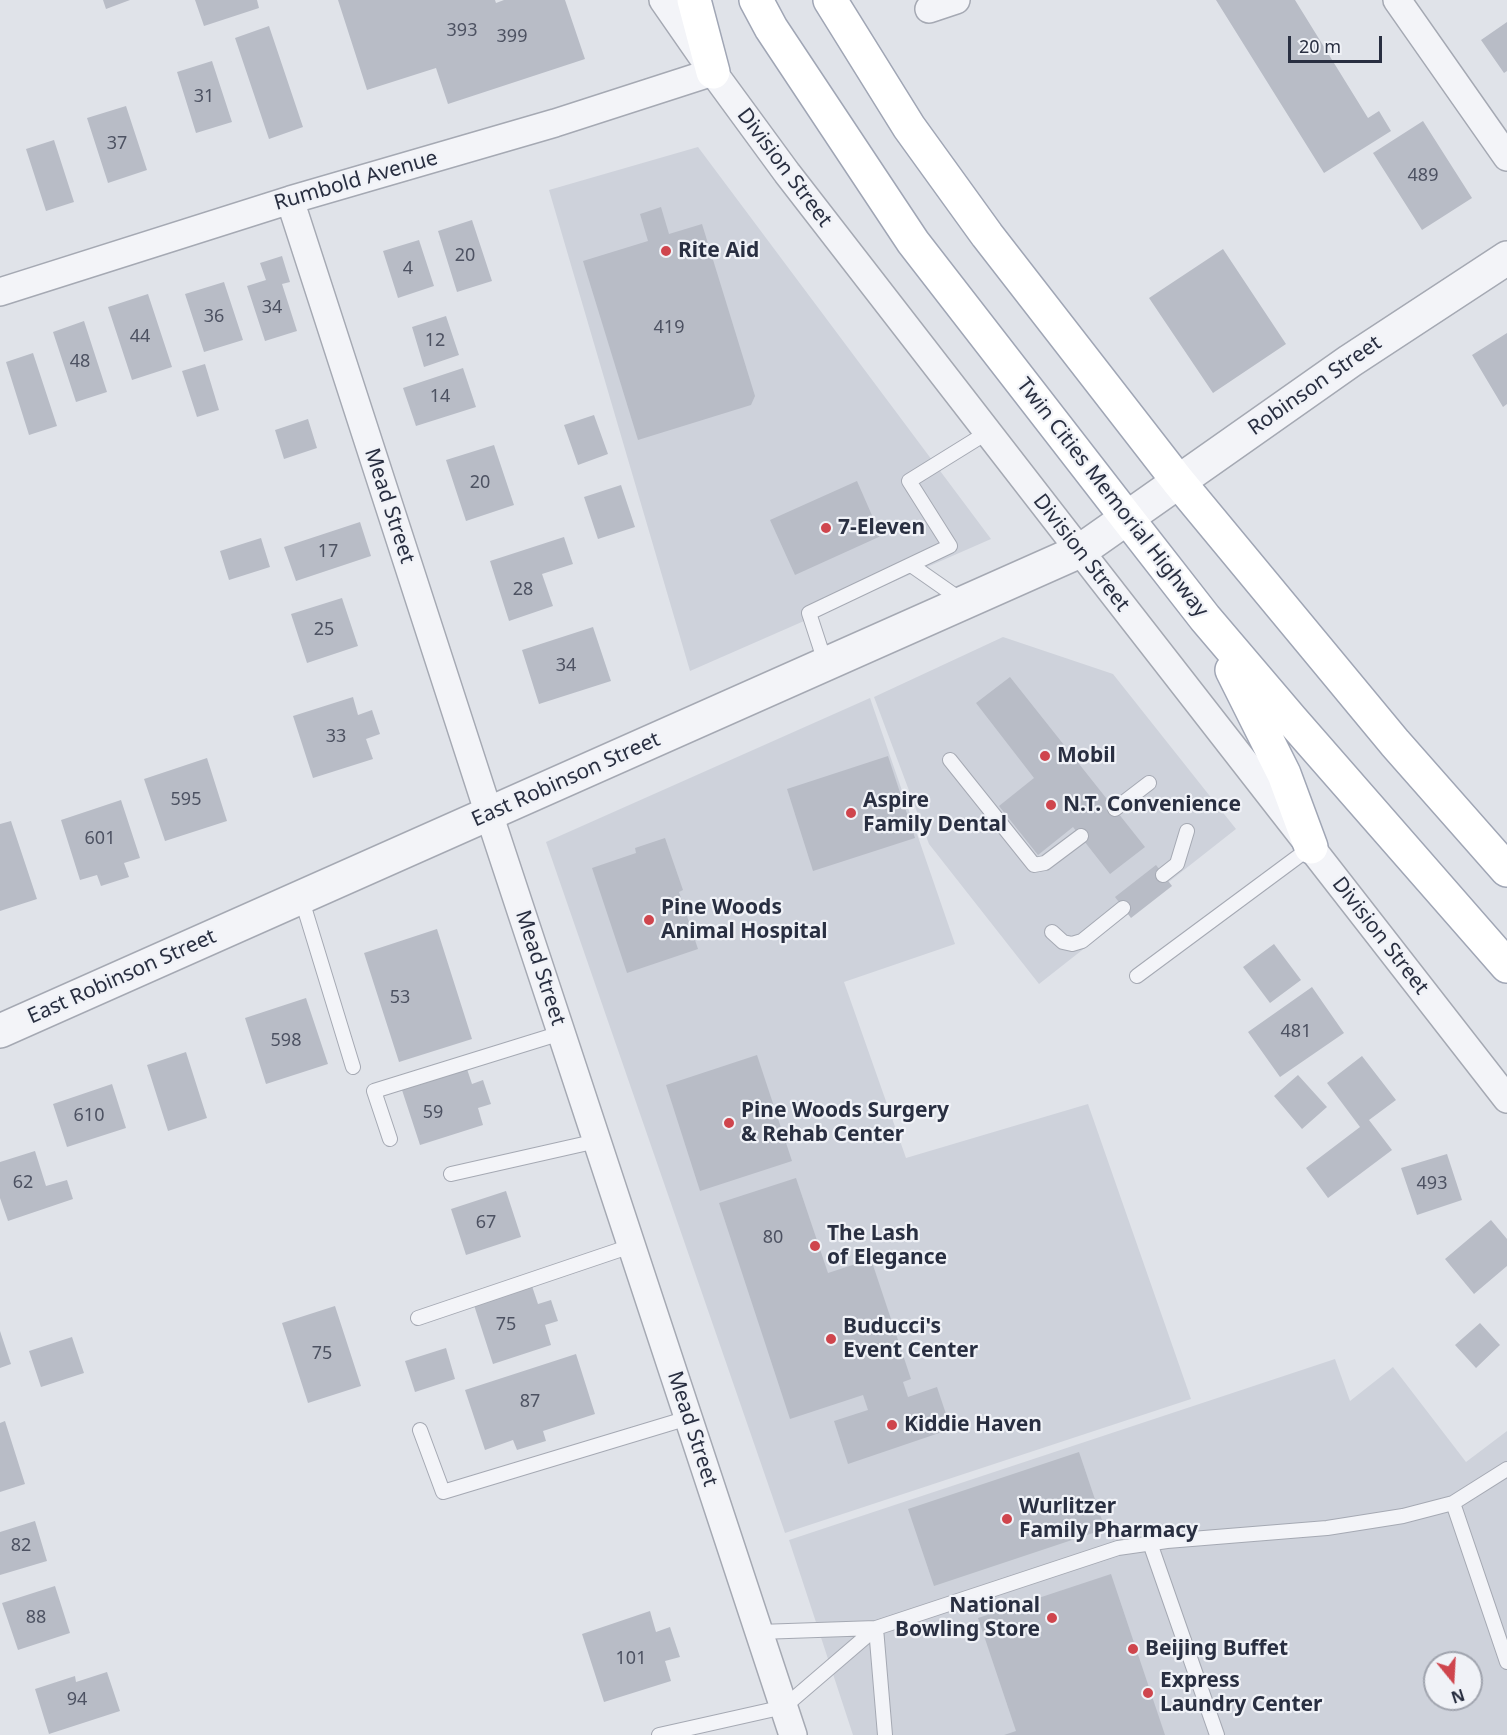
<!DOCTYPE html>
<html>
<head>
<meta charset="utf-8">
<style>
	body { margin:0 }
	#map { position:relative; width:1507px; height:1735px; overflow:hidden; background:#e0e3e9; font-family:"Noto Sans",sans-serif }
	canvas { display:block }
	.north { position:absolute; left:1423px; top:1651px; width:60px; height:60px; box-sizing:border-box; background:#f0f2f7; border:2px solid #a0a4ae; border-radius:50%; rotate:162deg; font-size:16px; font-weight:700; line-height:24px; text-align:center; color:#292f41 }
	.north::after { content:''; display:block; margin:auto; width:21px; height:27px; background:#cf454d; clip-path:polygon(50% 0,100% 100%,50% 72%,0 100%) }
	.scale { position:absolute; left:1288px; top:36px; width:94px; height:27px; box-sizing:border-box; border:3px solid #292f41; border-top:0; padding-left:8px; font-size:18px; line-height:21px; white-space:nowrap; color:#292f41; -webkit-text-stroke:4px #f0f2f7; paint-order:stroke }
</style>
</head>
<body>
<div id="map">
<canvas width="1507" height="1735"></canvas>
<div class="north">N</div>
<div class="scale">20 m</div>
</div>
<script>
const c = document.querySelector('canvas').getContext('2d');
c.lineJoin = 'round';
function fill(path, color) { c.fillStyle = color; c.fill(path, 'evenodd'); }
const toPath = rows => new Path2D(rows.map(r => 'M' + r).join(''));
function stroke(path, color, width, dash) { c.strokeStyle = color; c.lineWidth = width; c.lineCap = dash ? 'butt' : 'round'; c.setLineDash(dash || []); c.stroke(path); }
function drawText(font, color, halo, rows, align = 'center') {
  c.font = font + ' "Noto Sans",sans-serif'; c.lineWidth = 4.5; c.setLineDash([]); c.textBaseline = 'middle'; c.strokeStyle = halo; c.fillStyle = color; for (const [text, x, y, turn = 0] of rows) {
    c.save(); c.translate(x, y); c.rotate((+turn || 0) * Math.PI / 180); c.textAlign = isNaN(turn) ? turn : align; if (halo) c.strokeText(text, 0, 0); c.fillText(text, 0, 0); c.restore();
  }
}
fill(toPath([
	[698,147,991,539,690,671,549,190],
	[1003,637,1113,674,1236,829,1039,984,929,844,874,697],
	[870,698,955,944,844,982,906,1158,1088,1104,1191,1399,785,1533,546,842],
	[1335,1359,1350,1401,1393,1367,1466,1462,1507,1431,1507,1735,853,1735,789,1540],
	[1435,1663,1471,1663,1471,1699,1435,1699]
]), '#ced2db');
fill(toPath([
	[103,0,130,0,106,9],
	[195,0,257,0,259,8,204,26],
	[338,0,495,0,496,3,504,0,565,0,585,59,448,104,436,68,367,90],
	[1216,0,1295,0,1368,118,1379,111,1391,131,1324,173],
	[1507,22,1507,71,1504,73,1481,40],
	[269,26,303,127,269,139,235,38],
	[212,61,232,122,196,133,177,72],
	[126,106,147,170,108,183,87,118],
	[1423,121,1472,198,1422,230,1373,153],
	[54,140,74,202,46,211,26,149],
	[661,207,669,234,702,224,755,396,751,405,638,440,583,261,648,241,640,214],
	[472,220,492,281,457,292,438,231],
	[419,240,434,286,398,298,383,251],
	[1223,249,1286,344,1213,393,1149,298],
	[282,256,290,282,282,284,297,331,265,341,247,286,266,280,260,263],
	[224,282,243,340,204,352,185,294],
	[148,294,172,367,132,380,108,307],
	[446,316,459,355,424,367,412,327],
	[84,321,107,392,76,402,53,332],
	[1507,333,1507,404,1503,407,1472,355],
	[33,353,57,426,29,435,6,362],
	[205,364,219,410,197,417,182,371],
	[463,368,476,407,416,426,403,388],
	[594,415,608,454,578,465,564,425],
	[308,419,317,448,284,459,275,430],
	[494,445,514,505,466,521,446,460],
	[857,481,881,536,795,575,770,520],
	[621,485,635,527,598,539,584,497],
	[360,522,371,556,296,581,284,547],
	[564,537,573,564,542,574,553,606,509,621,490,561],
	[261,538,270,567,229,580,220,551],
	[342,598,358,646,307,663,291,614],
	[593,627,611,681,539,704,522,650],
	[1010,677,1145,847,1110,874,1073,827,1038,855,999,806,1034,778,976,703],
	[353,697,358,715,372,710,380,734,366,739,373,759,313,778,293,716],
	[888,756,915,838,813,871,787,789],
	[207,758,227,821,165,841,144,779],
	[121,800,140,858,124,863,129,877,101,886,97,875,80,880,61,820],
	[11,821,37,899,0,911,0,824],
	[665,838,683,890,679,892,698,949,627,973,592,868,636,853,635,848],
	[1156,865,1172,886,1131,918,1115,897],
	[437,929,472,1039,399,1062,364,953],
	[1274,944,1301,980,1270,1003,1243,967],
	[1312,987,1344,1033,1280,1077,1248,1032],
	[306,998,328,1064,266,1084,245,1018],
	[186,1052,207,1118,168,1131,147,1065],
	[757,1055,792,1161,700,1191,666,1085],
	[1362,1056,1396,1100,1369,1120,1392,1150,1328,1198,1306,1168,1360,1127,1327,1083],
	[466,1066,472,1084,483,1080,491,1104,478,1108,483,1125,420,1145,401,1087],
	[1298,1075,1327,1107,1302,1129,1274,1096],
	[112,1084,126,1128,67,1147,53,1104],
	[35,1151,46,1186,67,1180,73,1199,8,1221,0,1198,0,1162],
	[1447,1154,1462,1200,1417,1215,1401,1168],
	[796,1178,828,1273,871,1259,911,1379,903,1382,908,1397,937,1387,951,1429,848,1464,834,1421,868,1410,863,1395,790,1419,719,1203],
	[506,1191,521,1237,466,1255,451,1209],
	[1491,1220,1507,1239,1507,1266,1474,1294,1445,1259],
	[531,1283,538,1304,551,1300,558,1321,545,1325,551,1345,493,1364,473,1302],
	[335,1306,361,1386,308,1403,282,1323],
	[1480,1323,1500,1345,1476,1368,1455,1345],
	[0,1331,11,1364,0,1368],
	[72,1337,84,1373,41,1387,29,1351],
	[446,1348,455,1379,415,1392,405,1361],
	[576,1354,595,1414,543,1431,546,1441,517,1450,513,1440,485,1450,465,1390],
	[5,1421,25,1484,0,1492,0,1423],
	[1079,1452,1105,1529,934,1586,908,1509],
	[35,1521,47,1561,0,1575,0,1532],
	[1111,1574,1165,1735,1004,1735,1016,1731,978,1618],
	[55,1586,70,1633,18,1650,2,1603],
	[650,1611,656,1632,670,1627,680,1657,665,1661,671,1681,604,1702,582,1634],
	[107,1672,120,1711,49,1734,35,1689,75,1676,76,1682]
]), '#b8bcc6');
const service = toPath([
	[911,565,964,602],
	[826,665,809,613,950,546,909,481,988,432],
	[950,760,1034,865,1045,863,1081,836],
	[1115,809,1149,783],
	[1163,875,1177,864,1187,831],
	[301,897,353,1067],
	[1052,932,1063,942,1072,944,1082,941,1123,908],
	[1137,976,1311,847],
	[390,1139,374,1091,561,1033],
	[451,1174,597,1141],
	[418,1318,631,1246],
	[420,1430,443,1492,688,1418],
	[1453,1503,1507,1662],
	[1150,1543,1217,1735],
	[659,1735,784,1707,876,1628,759,1632],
	[885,1735,876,1628,1118,1548,1167,1541,1327,1528,1403,1516,1453,1503,1507,1469]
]);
const minor = toPath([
	[663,0,713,72,787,173,1080,551,1507,1099],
	[1397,0,1507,157],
	[929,9,956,0],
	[290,200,489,814,793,1735],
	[0,292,290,200,555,123,713,72]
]);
const tertiary = toPath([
	[0,1031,1080,551,1350,361,1507,258]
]);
const primary = toPath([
	[694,0,713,72],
	[756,0,771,28,913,242,1127,518,1205,618,1291,719,1507,966],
	[830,0,909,127,987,235,1178,481,1395,743,1507,870],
	[1232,670,1284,774,1311,847]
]);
stroke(service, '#a5a9b3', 16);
stroke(minor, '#a5a9b3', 30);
stroke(tertiary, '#a5a9b3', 36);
stroke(primary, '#a0a6b5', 36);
stroke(service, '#f3f4f8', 14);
stroke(minor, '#f3f4f8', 27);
stroke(tertiary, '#f3f4f8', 33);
stroke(primary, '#fff', 33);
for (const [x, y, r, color] of [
	[666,251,6,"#cf454d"],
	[826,528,6,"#cf454d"],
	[1045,756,6,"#cf454d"],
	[1051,805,6,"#cf454d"],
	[851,813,6,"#cf454d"],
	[649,920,6,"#cf454d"],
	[729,1123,6,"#cf454d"],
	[815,1246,6,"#cf454d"],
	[831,1339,6,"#cf454d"],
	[892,1425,6,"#cf454d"],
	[1007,1519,6,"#cf454d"],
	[1052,1618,6,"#cf454d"],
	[1133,1649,6,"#cf454d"],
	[1148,1693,6,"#cf454d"]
]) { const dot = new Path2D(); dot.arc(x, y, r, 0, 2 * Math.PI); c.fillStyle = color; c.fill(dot); stroke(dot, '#f0f2f7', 2); }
drawText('18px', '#4d5262', null, [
	["393",462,31],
	["399",512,37],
	["31",204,97],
	["37",117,144],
	["489",1423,176],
	["20",465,256],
	["4",408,269],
	["34",272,308],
	["36",214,317],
	["419",669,328],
	["44",140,337],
	["12",435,341],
	["48",80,362],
	["14",440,397],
	["20",480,483],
	["17",328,552],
	["28",523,590],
	["25",324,630],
	["34",566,666],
	["33",336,737],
	["595",186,800],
	["601",100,839],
	["53",400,998],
	["481",1296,1032],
	["598",286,1041],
	["59",433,1113],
	["610",89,1116],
	["62",23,1183],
	["493",1432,1184],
	["67",486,1223],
	["80",773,1238],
	["75",506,1325],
	["75",322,1354],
	["87",530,1402],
	["82",21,1546],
	["88",36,1618],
	["101",631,1659],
	["94",77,1700]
]);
drawText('21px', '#292f41', '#f0f2f7', [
	["Division Street",784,168,53],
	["Rumbold Avenue",356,181,-16],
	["Robinson Street",1315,386,-35],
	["Twin Cities Memorial Highway",1112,498,52],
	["Mead Street",389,506,72],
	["Division Street",1081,553,52],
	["East Robinson Street",566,780,-24],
	["Division Street",1380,936,52],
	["Mead Street",540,968,72],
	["East Robinson Street",122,977,-24],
	["Mead Street",692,1429,72]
]);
drawText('bold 21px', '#292f41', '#f0f2f7', [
	["Rite Aid",678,251],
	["7-Eleven",838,528],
	["Mobil",1057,756],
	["Aspire",863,801],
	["Family Dental",863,825],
	["N.T. Convenience",1063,805],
	["Pine Woods",661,908],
	["Animal Hospital",661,932],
	["Pine Woods Surgery",741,1111],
	["& Rehab Center",741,1135],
	["The Lash",827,1234],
	["of Elegance",827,1258],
	["Buducci's",843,1327],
	["Event Center",843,1351],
	["Kiddie Haven",904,1425],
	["Wurlitzer",1019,1507],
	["Family Pharmacy",1019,1531],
	["National",1040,1606,"right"],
	["Bowling Store",1040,1630,"right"],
	["Beijing Buffet",1145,1649],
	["Express",1160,1681],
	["Laundry Center",1160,1705]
], 'left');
</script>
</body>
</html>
